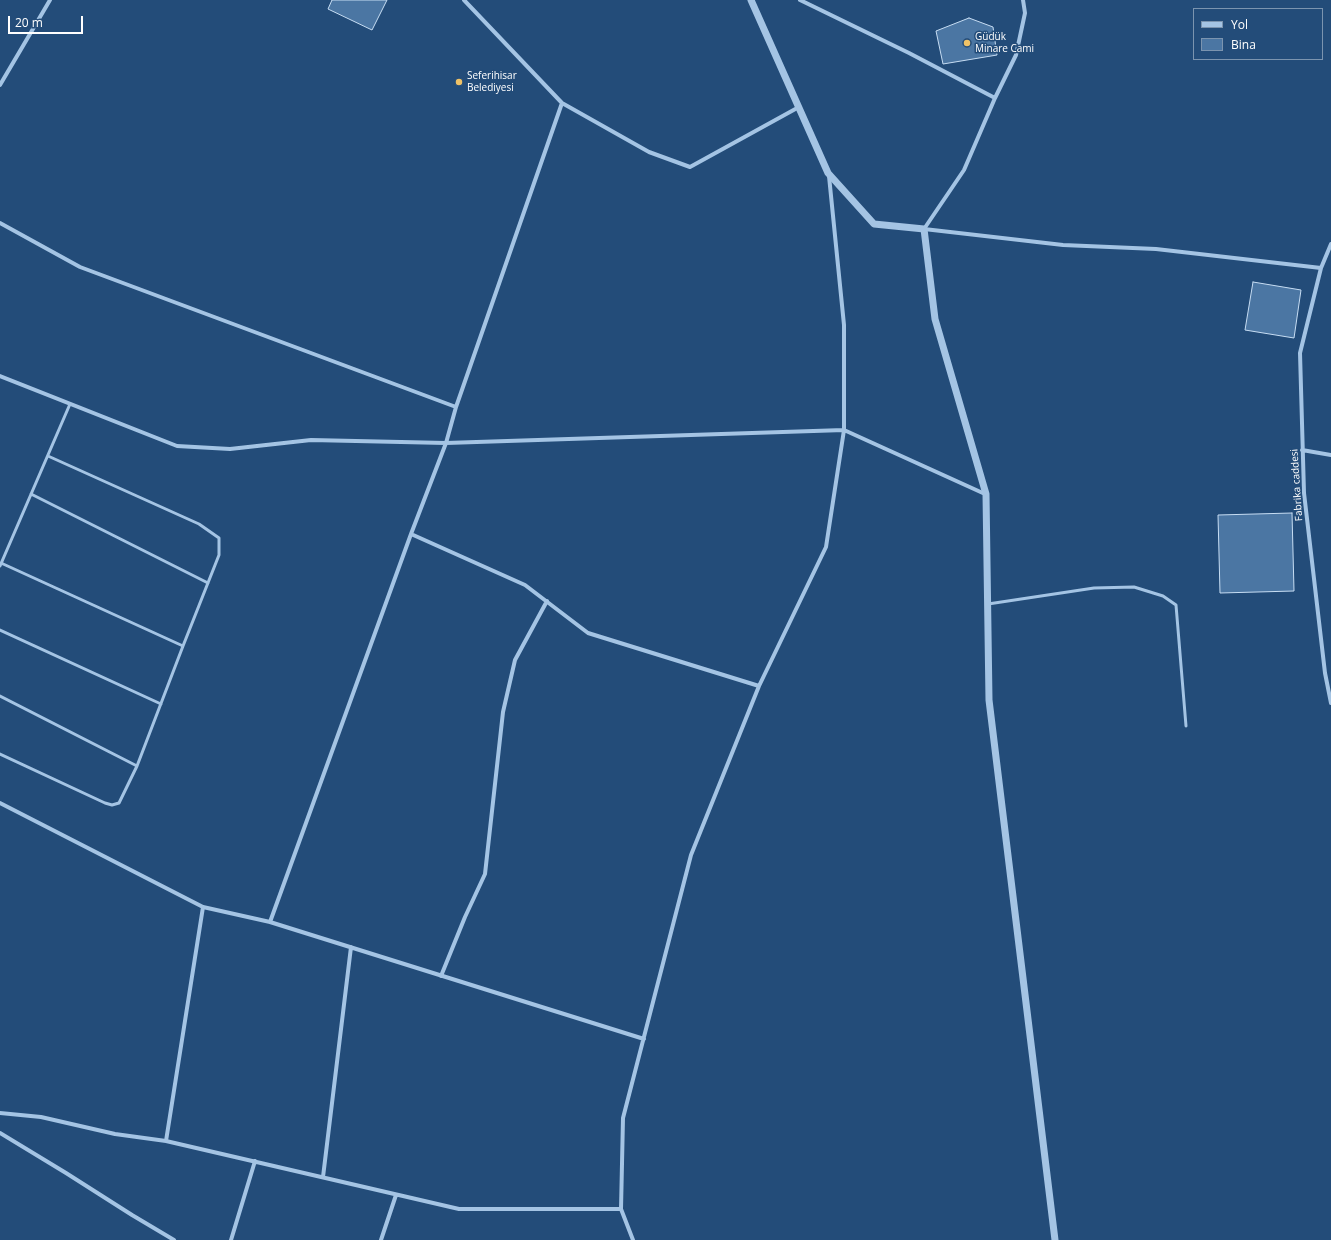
<!DOCTYPE html>
<html>
<head>
<meta charset="utf-8">
<style>
	body { margin:0 }
	#map { position:relative; width:1331px; height:1240px; overflow:hidden; background:#234c79; font-family:"Open Sans",sans-serif }
	canvas { display:block }
	.legend { position:absolute; left:1193px; top:8px; width:130px; height:52px; box-sizing:border-box; background:#234c79; border:1px solid #7b94af; margin:0; padding:5px 7px; list-style:none; font-size:12px; color:#fff }
	.legend li { display:flex; align-items:center; gap:8px; height:20px }
	.legend b { width:20px; border:1px solid #7b94af }
	.scale { position:absolute; left:8px; top:16px; width:75px; height:18px; box-sizing:border-box; border:2px solid #fff; border-top:0; padding-left:5px; font-size:12px; line-height:14px; white-space:nowrap; color:#fff; -webkit-text-stroke:3px #234c79; paint-order:stroke }
</style>
</head>
<body>
<div id="map">
<canvas width="1331" height="1240"></canvas>
<ul class="legend">
<li><b style="height:5px;background:#a4c4e4"></b>Yol</li>
<li><b style="height:11px;background:#4b76a3"></b>Bina</li>
</ul>
<div class="scale">20 m</div>
</div>
<script>
const c = document.querySelector('canvas').getContext('2d');
c.lineJoin = 'round';
function fill(path, color) { c.fillStyle = color; c.fill(path, 'evenodd'); }
const toPath = rows => new Path2D(rows.map(r => 'M' + r).join(''));
function stroke(path, color, width, dash) { c.strokeStyle = color; c.lineWidth = width; c.lineCap = dash ? 'butt' : 'round'; c.setLineDash(dash || []); c.stroke(path); }
function drawText(font, color, halo, rows, align = 'center') {
  c.font = font + ' "Open Sans",sans-serif'; c.lineWidth = 3; c.setLineDash([]); c.textBaseline = 'middle'; c.strokeStyle = halo; c.fillStyle = color; for (const [text, x, y, turn = 0] of rows) {
    c.save(); c.translate(x, y); c.rotate((+turn || 0) * Math.PI / 180); c.textAlign = isNaN(turn) ? turn : align; if (halo) c.strokeText(text, 0, 0); c.fillText(text, 0, 0); c.restore();
  }
}
const building = toPath([
	[332,0,387,0,372,30,328,9,332,0],
	[969,18,993,27,997,55,943,64,936,31,969,18],
	[1253,282,1301,290,1294,338,1245,330,1253,282],
	[1292,513,1294,591,1220,593,1218,515,1292,513]
]);
fill(building, '#4b76a3');
stroke(building, '#c7ddf3', 1);
stroke(toPath([
	[31,494,208,583],
	[1,563,183,646],
	[0,566,70,404],
	[988,604,1094,588,1134,587,1163,596,1176,605,1186,726],
	[0,630,161,704],
	[0,696,137,766],
	[0,754,105,803,112,805,119,803,137,766,183,646,219,555,219,538,199,524,48,456]
]), '#a4c4e4', 3);
stroke(toPath([
	[464,0,562,103,649,152,690,167,799,107],
	[800,0,909,53,995,98],
	[1023,0,1025,13,1016,55,995,98,964,170,924,229,1063,245,1156,249,1321,268,1331,244],
	[0,85,50,0],
	[0,223,80,267,456,407,446,443,844,430,985,494],
	[1321,268,1300,353,1304,493,1325,673,1331,703],
	[0,376,177,446,230,449,311,440,446,443,411,534,270,922],
	[456,407,562,103],
	[1302,450,1331,455],
	[411,534,525,585,588,633,759,686],
	[0,803,203,907,270,922,644,1039],
	[441,976,465,917,485,874,503,712,515,660,547,601],
	[0,1113,41,1117,115,1134,166,1141,459,1209,621,1209],
	[0,1133,66,1173,132,1215,174,1240],
	[166,1141,203,907],
	[323,1177,351,947],
	[231,1240,255,1161],
	[381,1240,396,1195],
	[633,1240,621,1209,623,1118,691,855,759,686,826,547,844,430,844,325,829,176]
]), '#a4c4e4', 4);
stroke(toPath([
	[751,0,828,173,874,224,924,229,935,319,986,494,989,700,1055,1240]
]), '#a4c4e4', 7);
for (const [x, y, r, color] of [
	[967,43,4,"#efc267"],
	[459,82,4,"#efc267"]
]) { const dot = new Path2D(); dot.arc(x, y, r, 0, 2 * Math.PI); c.fillStyle = color; c.fill(dot); stroke(dot, '#234c79', 1.5); }
drawText('10px', '#fff', '#234c79', [
	["Güdük",975,37],
	["Minare Cami",975,49],
	["Seferihisar",467,76],
	["Belediyesi",467,88]
], 'left');
drawText('10px', '#fff', '#234c79', [
	["Fabrika caddesi",1297,485,-94]
]);
</script>
</body>
</html>
